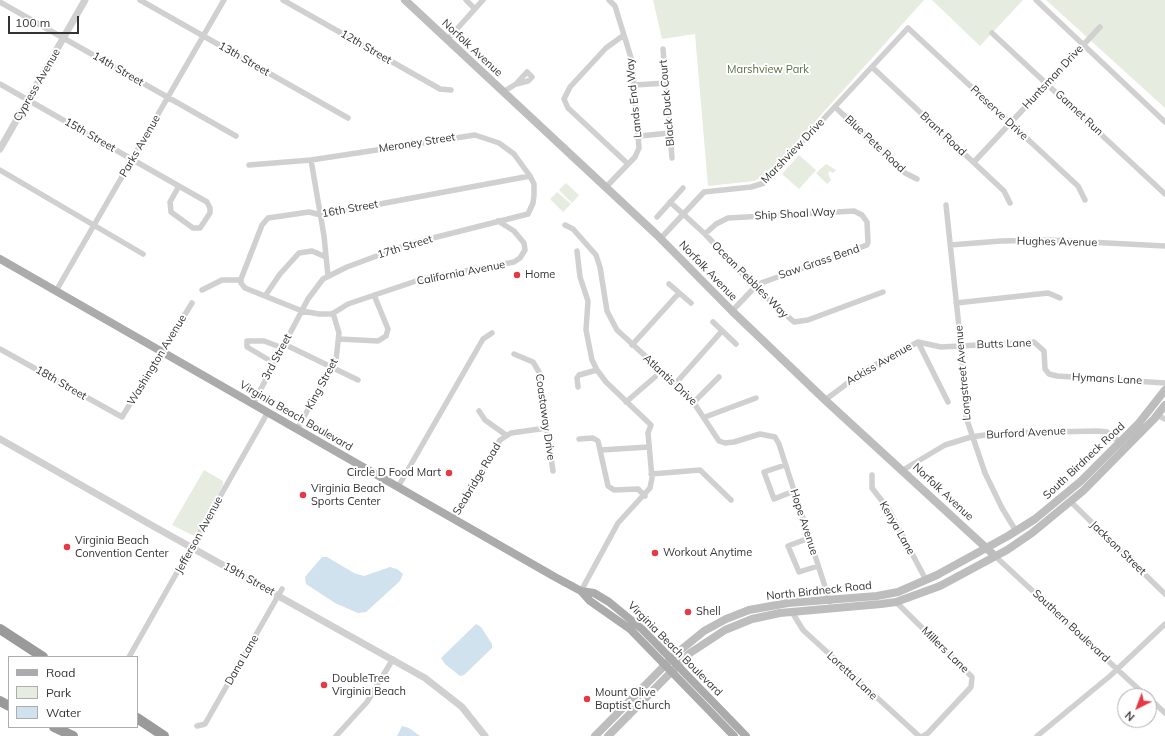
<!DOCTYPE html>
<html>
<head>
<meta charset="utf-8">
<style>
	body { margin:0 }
	#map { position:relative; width:1165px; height:736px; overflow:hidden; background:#fff; font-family:Mulish,sans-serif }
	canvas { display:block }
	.legend { position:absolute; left:8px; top:656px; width:130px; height:72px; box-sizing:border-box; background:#fff; border:1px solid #adadad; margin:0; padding:5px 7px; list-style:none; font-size:12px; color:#333 }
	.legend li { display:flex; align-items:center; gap:8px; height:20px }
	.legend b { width:20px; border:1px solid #adadad }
	.north { position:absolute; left:1117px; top:688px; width:40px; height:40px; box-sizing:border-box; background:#fff; border:1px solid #adadad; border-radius:50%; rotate:222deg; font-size:11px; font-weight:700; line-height:16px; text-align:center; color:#333 }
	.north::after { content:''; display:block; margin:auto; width:14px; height:18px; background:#e63946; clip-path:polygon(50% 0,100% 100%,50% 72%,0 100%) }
	.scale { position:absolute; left:8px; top:16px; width:71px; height:18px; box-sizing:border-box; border:2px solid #333; border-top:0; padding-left:5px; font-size:12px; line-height:14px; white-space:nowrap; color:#333; -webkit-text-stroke:3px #fff; paint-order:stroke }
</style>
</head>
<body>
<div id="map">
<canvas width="1165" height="736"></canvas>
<ul class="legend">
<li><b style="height:5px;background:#ababab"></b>Road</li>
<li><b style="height:11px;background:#e6ecdf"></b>Park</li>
<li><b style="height:11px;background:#cfe2ee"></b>Water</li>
</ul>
<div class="north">N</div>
<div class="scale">100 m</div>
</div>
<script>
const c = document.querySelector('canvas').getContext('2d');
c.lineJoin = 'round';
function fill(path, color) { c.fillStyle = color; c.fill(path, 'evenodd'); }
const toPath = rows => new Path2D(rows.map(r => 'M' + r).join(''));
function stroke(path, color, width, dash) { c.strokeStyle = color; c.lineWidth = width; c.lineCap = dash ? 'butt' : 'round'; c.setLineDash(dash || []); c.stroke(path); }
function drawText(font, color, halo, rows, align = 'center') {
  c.font = font + ' Mulish,sans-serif'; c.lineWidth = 4; c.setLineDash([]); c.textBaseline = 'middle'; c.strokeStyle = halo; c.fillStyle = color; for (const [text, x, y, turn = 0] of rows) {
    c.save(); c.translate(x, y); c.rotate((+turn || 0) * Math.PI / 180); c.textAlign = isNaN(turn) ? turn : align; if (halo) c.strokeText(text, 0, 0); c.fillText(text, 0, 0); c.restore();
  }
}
fill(toPath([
	[653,0,924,0,769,173,754,181,708,186,695,34,662,39],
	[932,0,1023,0,980,46],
	[1046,0,1165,0,1165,108],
	[799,155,816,170,799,189,782,174],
	[826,164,836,170,833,173,830,171,828,173,831,180,827,184,816,173],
	[566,183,579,195,572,203,559,190],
	[557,192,571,204,563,212,550,199],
	[204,470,223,481,223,485,194,536,172,525]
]), '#e6ecdf');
fill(toPath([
	[322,557,327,557,354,573,364,576,390,567,397,569,403,574,400,581,366,612,358,613,335,603,306,584,305,577],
	[476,624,481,627,492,644,492,648,464,675,460,676,445,664,441,658],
	[402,726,409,728,420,736,397,736]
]), '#cfe2ee');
stroke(toPath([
	[140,0,348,118],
	[283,0,440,89,451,90],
	[466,0,475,9],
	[1036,0,1165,122],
	[0,2,236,136],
	[992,33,1165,194],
	[624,35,606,48,570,87,564,99,568,108,628,164],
	[447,40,483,0],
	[663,49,672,158],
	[872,67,1004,191,1010,203],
	[0,84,156,173,207,202,210,208,210,213,200,228,193,228,171,212,170,202,179,186],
	[635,85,666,83],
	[503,92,516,84,528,81,532,77,527,72,516,84],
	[835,107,905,173,917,179],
	[639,136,670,133],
	[311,160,324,236,328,276],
	[974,162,1100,27],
	[249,165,311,160,475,135,499,143,514,154,530,176,534,184,534,195,533,203,528,214,409,244,347,267,323,279,308,299,253,404],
	[0,170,143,254],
	[606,187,635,157,639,148,632,61,615,6,609,0],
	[670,202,705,234,755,287,794,322,808,320,883,292],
	[946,205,961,346,966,417,985,473,1002,508,1016,531],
	[657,217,683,188],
	[498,221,514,231,524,243,525,250,520,258,514,262,422,279,348,304,332,314,319,314,302,311,245,288,241,283,241,279,262,225,268,218,309,212,321,215,530,176],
	[565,225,573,229,596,255,600,267,607,311,617,330,690,397,719,441,725,443,734,442,760,434,775,437,779,444,830,602],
	[705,234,716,224,728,218,854,211,862,215,867,222,868,242,867,245,761,283,755,287,732,311],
	[661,238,704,192,751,187,764,183,908,28,1078,186,1085,200],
	[950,245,1001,241,1050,240,1165,246],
	[577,251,580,277,588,301,586,330,592,360,597,370,606,382,651,425,648,433,652,478,650,488,618,523,581,591],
	[669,284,691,303],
	[202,290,222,280,240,280],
	[56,291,224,0],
	[265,296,280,274,299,253,312,251,326,257],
	[956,303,1048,293,1060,298],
	[713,322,736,344],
	[339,339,378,341,386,336,388,329,374,295],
	[918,342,948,402],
	[632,345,679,293],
	[0,349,122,417,192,303],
	[514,354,533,362,539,372,553,471],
	[274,363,247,347,247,341,264,341,280,347,286,345,358,380],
	[675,384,722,331],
	[578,387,577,378,579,375,597,370],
	[825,400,864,371,918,342,941,347,1034,342,1044,351,1045,369,1049,374,1057,376,1165,383],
	[626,402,655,377],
	[694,402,719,377],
	[479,411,485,420,506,435],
	[1157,415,1165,419],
	[705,417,756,398],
	[297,429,336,360,339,333,333,313],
	[579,439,593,438,598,441,608,486,614,490,638,489,645,496],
	[601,450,649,447],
	[785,465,764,472,774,499,794,491],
	[903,470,945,445,971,437,999,433,1098,431,1107,432,1122,444],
	[651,474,700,470,731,500],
	[872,475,872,488,889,510,926,580],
	[398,487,483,339,492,333],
	[1071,502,1165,594],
	[454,519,500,440,511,433,547,428],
	[809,538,788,546,799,572,818,566],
	[995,556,1146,696],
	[896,602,972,677,971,687,928,733,923,736],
	[792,612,803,630,919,736],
	[129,657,268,412],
	[1149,698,1165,713],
	[197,726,205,724,282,589],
	[336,736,367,702,393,659],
	[1037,736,1110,676,1165,624]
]), '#d0d0d0', 5.5);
stroke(toPath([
	[0,149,85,0],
	[0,439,153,526,425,678,462,707,485,736]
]), '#d0d0d0', 7);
stroke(toPath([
	[405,0,657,235,732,311,825,400,995,556],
	[595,736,677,653,704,631,726,619,749,610,788,603,877,596,898,592,937,575,1008,536,1035,519,1081,481,1139,423,1165,390],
	[608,736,690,653,725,630,752,619,780,613,881,604,896,602,940,586,1007,550,1032,533,1083,491,1154,419,1165,405]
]), '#bdbdbd', 8);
stroke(toPath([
	[0,259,555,577,581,591,594,593,609,602,642,629,746,736],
	[581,591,590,601,630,629,734,736]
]), '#ababab', 8);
stroke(toPath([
	[0,629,43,657],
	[0,701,9,706],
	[137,718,164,736],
	[54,727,73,736]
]), '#9a9a9a', 10);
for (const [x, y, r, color] of [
	[517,275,4,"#e63946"],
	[449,473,4,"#e63946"],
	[303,495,4,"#e63946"],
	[67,547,4,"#e63946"],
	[655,553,4,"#e63946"],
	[688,612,4,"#e63946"],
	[324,685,4,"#e63946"],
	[587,699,4,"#e63946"]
]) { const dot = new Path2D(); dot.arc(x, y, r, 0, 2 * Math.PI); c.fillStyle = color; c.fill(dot); stroke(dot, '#fff', 1.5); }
drawText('11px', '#333', '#fff', [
	["12th Street",366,47,30],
	["Norfolk Avenue",472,48,43],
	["13th Street",244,59,30],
	["14th Street",118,69,30],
	["Huntsman Drive",1053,77,-47],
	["Cypress Avenue",37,85,-60],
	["Lands End Way",634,98,-96],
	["Black Duck Court",667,103,-95],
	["Preserve Drive",999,113,43],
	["Gannet Run",1079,113,43],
	["Brant Road",943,134,43],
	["15th Street",90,135,30],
	["Meroney Street",417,143,-9],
	["Blue Pete Road",875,144,43],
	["Parks Avenue",140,146,-60],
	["Marshview Drive",793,151,-46],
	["16th Street",350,209,-10],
	["Ship Shoal Way",795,214,-3],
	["Hughes Avenue",1057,242,1],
	["17th Street",405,247,-17],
	["Saw Grass Bend",819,262,-19],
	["Norfolk Avenue",708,271,46],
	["California Avenue",461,273,-11],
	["Ocean Pebbles Way",750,280,45],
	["Butts Lane",1004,344,-2],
	["3rd Street",277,357,-62],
	["Washington Avenue",157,360,-59],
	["Ackiss Avenue",879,364,-30],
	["Longstreet Avenue",963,373,-95],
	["Hymans Lane",1107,379,3],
	["Atlantis Drive",670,380,43],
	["18th Street",61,383,30],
	["King Street",322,384,-62],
	["Virginia Beach Boulevard",296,416,30],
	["Coastaway Drive",545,417,82],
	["Burford Avenue",1026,433,-3],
	["South Birdneck Road",1084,461,-43],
	["Seabridge Road",477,479,-59],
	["Norfolk Avenue",943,492,43],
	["Hope Avenue",804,522,72],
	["Kenya Lane",897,528,60],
	["Jefferson Avenue",199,535,-61],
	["Jackson Street",1118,548,44],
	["19th Street",249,579,29],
	["North Birdneck Road",819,591,-6],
	["Southern Boulevard",1071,626,43],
	["Virginia Beach Boulevard",675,649,45],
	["Millers Lane",945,650,44],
	["Dana Lane",242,660,-60],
	["Loretta Lane",852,676,43]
]);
drawText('11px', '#56703f', '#fff', [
	["Marshview Park",768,70]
]);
drawText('11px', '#333', '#fff', [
	["Home",525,275],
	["Circle D Food Mart",441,473,"right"],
	["Virginia Beach",311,489],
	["Sports Center",311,502],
	["Virginia Beach",75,541],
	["Convention Center",75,554],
	["Workout Anytime",663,553],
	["Shell",696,612],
	["DoubleTree",332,679],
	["Virginia Beach",332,692],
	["Mount Olive",595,693],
	["Baptist Church",595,706]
], 'left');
</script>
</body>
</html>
